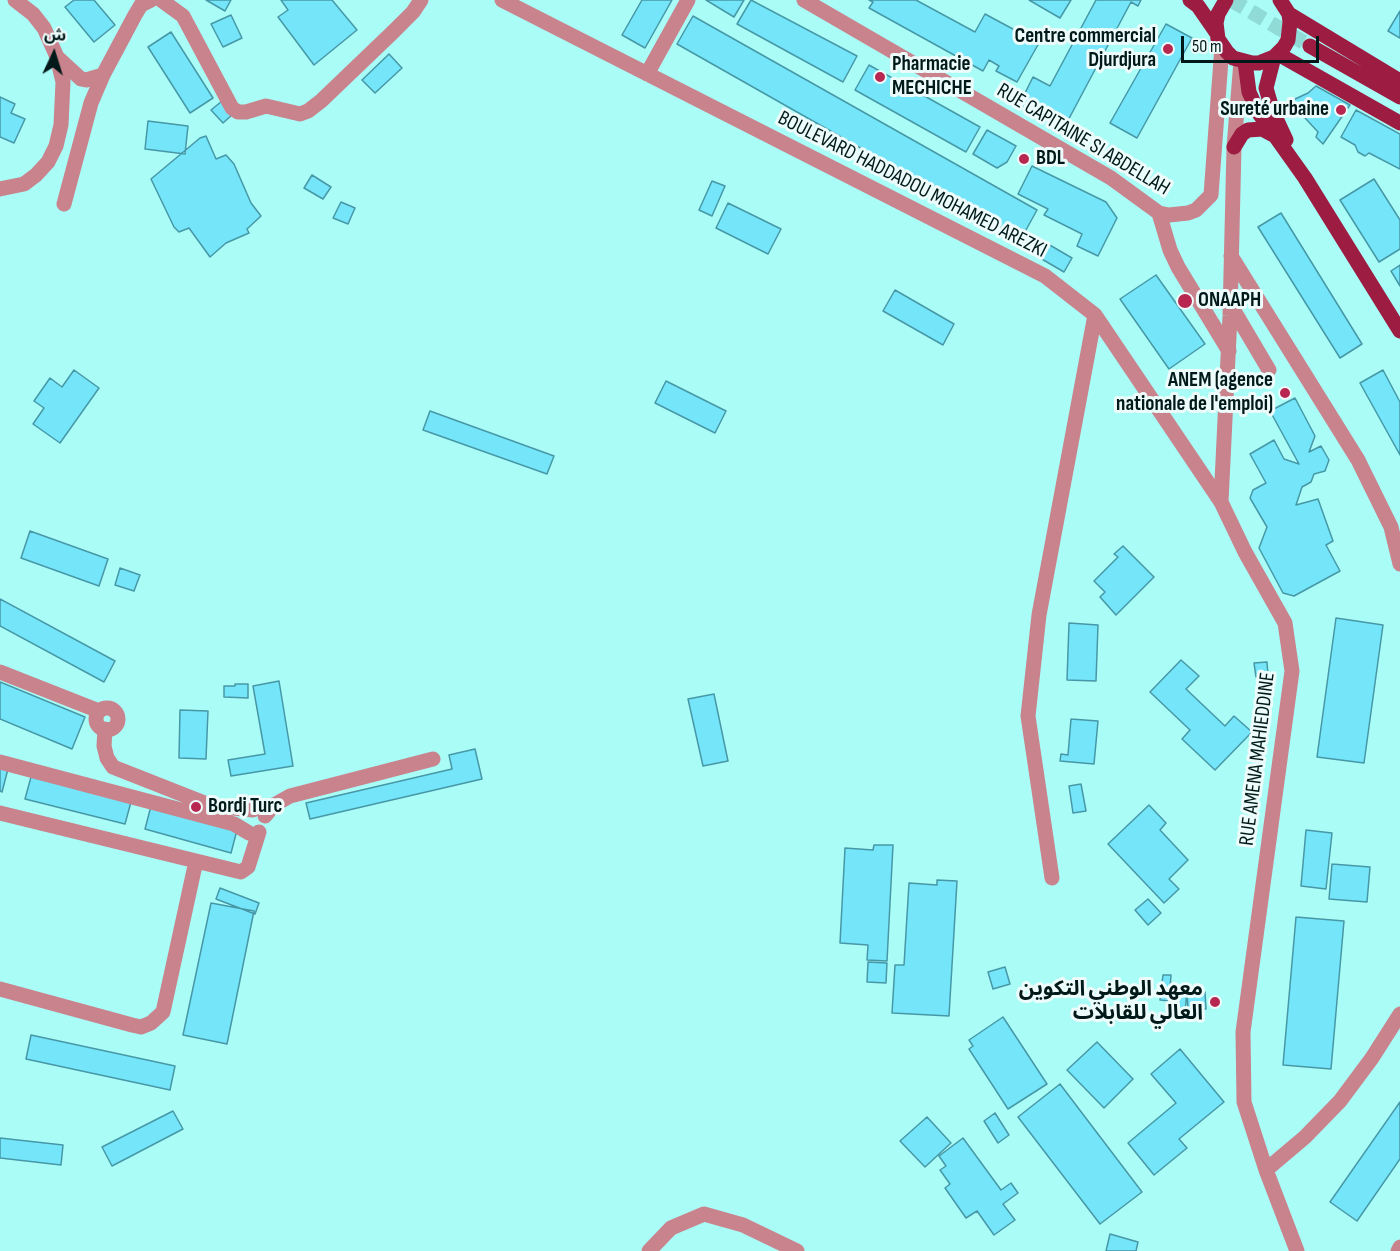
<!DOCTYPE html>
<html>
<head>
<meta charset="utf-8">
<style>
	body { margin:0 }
	#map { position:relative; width:1400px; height:1251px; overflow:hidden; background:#aafdf7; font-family:"Sofia Sans Condensed","Noto Sans Arabic",sans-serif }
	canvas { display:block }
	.north { position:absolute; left:24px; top:24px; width:60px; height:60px; -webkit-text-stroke:4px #edfcfb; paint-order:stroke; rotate:4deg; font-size:16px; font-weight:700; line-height:24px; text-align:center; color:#011a19 }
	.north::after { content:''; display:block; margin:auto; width:21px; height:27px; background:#011a19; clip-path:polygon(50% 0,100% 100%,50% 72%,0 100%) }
	.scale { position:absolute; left:1181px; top:36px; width:138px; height:27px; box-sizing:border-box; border:3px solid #011a19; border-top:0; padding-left:8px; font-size:18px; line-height:21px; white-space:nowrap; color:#011a19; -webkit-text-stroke:4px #edfcfb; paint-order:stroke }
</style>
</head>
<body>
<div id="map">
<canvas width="1400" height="1251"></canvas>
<div class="north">ش</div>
<div class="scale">50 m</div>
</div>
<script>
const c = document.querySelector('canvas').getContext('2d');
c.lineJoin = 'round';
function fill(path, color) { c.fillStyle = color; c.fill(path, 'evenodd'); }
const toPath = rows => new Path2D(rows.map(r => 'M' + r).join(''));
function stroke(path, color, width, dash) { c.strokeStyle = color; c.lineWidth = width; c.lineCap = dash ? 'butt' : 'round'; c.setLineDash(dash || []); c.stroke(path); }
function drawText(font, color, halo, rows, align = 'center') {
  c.font = font + ' "Sofia Sans Condensed","Noto Sans Arabic",sans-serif'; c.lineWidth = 6; c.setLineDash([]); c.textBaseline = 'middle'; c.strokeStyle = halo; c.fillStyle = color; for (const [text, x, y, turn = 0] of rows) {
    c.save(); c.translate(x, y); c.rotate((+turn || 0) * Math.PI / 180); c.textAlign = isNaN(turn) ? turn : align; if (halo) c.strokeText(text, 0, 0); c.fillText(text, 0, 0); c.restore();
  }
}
const building = toPath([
	[74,0,94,0,115,25,94,42,65,7,74,0],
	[206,0,231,0,225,11,206,0],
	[281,0,332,0,357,30,314,65,278,17,288,10,281,0],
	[642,0,672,0,645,48,622,35,642,0],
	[706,0,744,0,734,17,706,0],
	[751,0,857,56,843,82,737,24,751,0],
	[869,0,916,0,975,32,985,14,1039,43,1017,82,996,71,999,66,989,60,983,71,869,8,873,2,869,0],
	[1029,0,1071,0,1060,18,1029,0],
	[1096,0,1141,0,1138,6,1131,2,1064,128,1019,105,1033,77,1050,86,1096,0],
	[1400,11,1400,38,1388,31,1400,11],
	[231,15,242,38,223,47,211,24,231,15],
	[693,16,1037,210,1021,239,677,44,693,16],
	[1166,24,1192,38,1137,138,1110,123,1166,24],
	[171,32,213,98,190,113,148,47,171,32],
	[389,54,402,68,375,93,362,80,389,54],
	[869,65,980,127,966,152,855,90,869,65],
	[1316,86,1350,105,1323,144,1316,137,1318,132,1294,106,1293,100,1308,93,1316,86],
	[0,97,15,104,11,113,25,119,14,143,0,137,0,97],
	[222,101,233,114,223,123,211,110,222,101],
	[1356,110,1400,134,1400,169,1369,153,1365,156,1358,152,1355,145,1341,137,1356,110],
	[148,121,188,126,185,154,145,149,148,121],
	[987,130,1016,146,1007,162,997,168,973,154,987,130],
	[206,136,216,159,226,155,234,164,251,203,261,216,247,229,249,233,226,243,210,257,189,228,179,232,174,227,151,179,200,138,206,136],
	[1032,166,1106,202,1117,218,1098,256,1077,246,1082,234,1044,215,1048,209,1018,194,1032,166],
	[312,175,331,187,323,199,304,188,312,175],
	[1374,179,1400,220,1400,249,1379,262,1340,200,1374,179],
	[712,181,725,186,712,216,699,210,712,181],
	[341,202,355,208,348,224,333,218,341,202],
	[728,203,781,229,768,254,716,228,728,203],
	[1281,213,1362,344,1340,358,1258,227,1281,213],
	[1048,244,1072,258,1064,272,1040,258,1048,244],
	[1400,265,1400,286,1391,271,1400,265],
	[1156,275,1205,344,1169,369,1120,299,1156,275],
	[895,290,954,324,943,345,883,311,895,290],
	[74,370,99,388,60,443,33,424,44,408,34,401,50,378,62,387,74,370],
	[1383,370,1400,402,1400,455,1360,383,1383,370],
	[666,381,726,411,715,433,655,403,666,381],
	[1295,398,1315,436,1309,452,1321,446,1329,460,1325,471,1314,474,1311,482,1302,487,1296,505,1318,499,1333,541,1326,545,1340,571,1294,596,1283,593,1259,548,1267,527,1250,498,1253,490,1266,483,1250,454,1274,440,1284,459,1299,464,1270,411,1295,398],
	[430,411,554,456,547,474,423,430,430,411],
	[30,531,108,559,99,586,21,558,30,531],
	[1123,546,1154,577,1116,615,1100,597,1105,592,1094,581,1118,557,1114,554,1123,546],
	[120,568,140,575,134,591,115,585,120,568],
	[0,599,115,661,104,682,0,626,0,599],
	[1336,618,1383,625,1364,763,1317,757,1336,618],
	[1069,623,1098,625,1096,681,1067,680,1069,623],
	[1181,660,1199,676,1186,689,1225,726,1234,716,1252,732,1215,770,1182,739,1190,730,1150,692,1181,660],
	[1267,662,1268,676,1256,677,1254,663,1267,662],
	[279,681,293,766,231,776,228,760,265,754,253,686,279,681],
	[0,682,85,717,72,749,0,719,0,682],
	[235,684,248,684,248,698,224,697,224,686,235,686,235,684],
	[714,694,728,761,703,766,688,699,714,694],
	[180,710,208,711,206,759,179,758,180,710],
	[1071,719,1098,721,1094,764,1060,761,1061,754,1068,755,1071,719],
	[475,749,482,779,310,819,306,803,452,769,449,755,475,749],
	[0,767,8,769,2,792,0,791,0,767],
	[31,777,131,802,125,824,25,799,31,777],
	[1081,784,1086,811,1073,813,1069,786,1081,784],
	[1149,805,1166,823,1160,830,1188,860,1169,879,1179,889,1164,903,1108,844,1149,805],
	[151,806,237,830,231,853,145,829,151,806],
	[1306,830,1332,833,1326,889,1301,886,1306,830],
	[874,845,893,845,887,961,867,960,868,945,840,943,845,848,873,850,874,845],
	[1332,864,1370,867,1367,902,1329,899,1332,864],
	[937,880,957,881,949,1016,892,1013,895,965,904,965,909,883,937,885,937,880],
	[220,888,259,903,255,914,216,899,220,888],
	[1148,899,1161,913,1148,925,1135,910,1148,899],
	[211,903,254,911,227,1044,183,1035,211,903],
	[1296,917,1344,921,1331,1069,1283,1065,1296,917],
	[868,962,887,963,886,983,867,982,868,962],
	[1005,967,1010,984,993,989,988,972,1005,967],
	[1163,975,1171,975,1170,989,1187,991,1185,1013,1168,1011,1169,1001,1160,1000,1163,975],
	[1205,992,1206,1009,1188,1010,1187,993,1205,992],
	[1003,1017,1047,1084,1008,1109,969,1049,973,1046,969,1040,1003,1017],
	[31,1035,175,1066,170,1090,26,1059,31,1035],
	[1097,1042,1133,1079,1104,1108,1067,1070,1097,1042],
	[1180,1049,1224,1102,1179,1139,1187,1148,1154,1175,1128,1143,1176,1103,1151,1074,1180,1049],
	[1060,1084,1142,1192,1100,1224,1018,1117,1060,1084],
	[1400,1102,1400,1159,1357,1221,1330,1202,1400,1102],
	[173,1111,183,1129,112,1166,102,1147,173,1111],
	[995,1113,1009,1135,998,1143,984,1121,995,1113],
	[927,1117,951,1143,925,1167,900,1141,927,1117],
	[0,1138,63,1145,61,1165,0,1158,0,1138],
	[963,1138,1001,1190,1011,1183,1018,1193,1003,1204,1015,1220,994,1235,977,1211,966,1218,945,1188,950,1184,940,1170,946,1166,939,1156,963,1138],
	[1110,1234,1138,1242,1136,1251,1106,1251,1110,1234]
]);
fill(building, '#75e5f9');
stroke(building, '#4798a6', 1.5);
stroke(toPath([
	[1231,0,1310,46]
]), '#91dbd6', 15, [15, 8]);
stroke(toPath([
	[161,0,183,16,232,108,238,112,246,112,266,106,300,114,308,111,321,101,393,32,413,12,421,0],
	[502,0,1045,276,1095,315,1221,502],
	[804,0,1111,178,1159,213,1169,215,1188,213,1196,210,1211,195,1222,46],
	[57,57,81,79,86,80,103,75,135,15,141,5,151,0],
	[1241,61,1234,147,1230,316,1221,502,1245,552,1285,623,1292,671,1243,1032,1244,1102,1266,1170,1297,1251],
	[647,74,688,0],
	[0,189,24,184,36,175,48,162,56,146,61,125,63,82,57,57,44,28,33,14,15,0],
	[64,204,91,103,103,75],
	[1159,213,1170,250,1178,267,1229,351],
	[1231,256,1358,460,1391,527,1400,564],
	[1230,304,1269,370],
	[0,672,99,711],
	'96 719a11 11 0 1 1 22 0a11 11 0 1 1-22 0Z',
	[105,729,104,746,107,758,113,767,212,806,253,810],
	[0,762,234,824,249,833],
	[0,813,241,872,248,867,259,832],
	[265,816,274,805,290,796,433,759],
	[1052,878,1028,716,1039,615,1095,315],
	[0,989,132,1025,141,1027,151,1023,163,1012,196,861],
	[1266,1170,1305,1137,1340,1101,1372,1058,1400,1014],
	[649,1251,671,1228,704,1214,743,1225,797,1251],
	[1398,1251,1400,1247]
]), '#c9838d', 15);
stroke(toPath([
	[1190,0,1198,6,1216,32],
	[1226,0,1218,14,1216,23,1218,39,1227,52,1233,58,1252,63,1259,63,1274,57,1284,47,1288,40,1290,22,1289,14,1280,0],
	[1289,14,1400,81],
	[1310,46,1400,97],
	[1278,54,1400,123],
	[1274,57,1266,88,1273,112,1286,140],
	[1245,62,1249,92,1258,112,1305,178,1400,331],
	[1234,147,1242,134,1248,130,1262,129,1275,136]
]), '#9d1c42', 15);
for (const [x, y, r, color] of [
	[1168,49,6,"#b7274f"],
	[880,77,6,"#b7274f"],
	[1341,110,6,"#b7274f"],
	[1024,159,6,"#b7274f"],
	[1185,301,8,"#b7274f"],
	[1285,393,6,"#b7274f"],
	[196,807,6,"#b7274f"],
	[1215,1002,6,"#b7274f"]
]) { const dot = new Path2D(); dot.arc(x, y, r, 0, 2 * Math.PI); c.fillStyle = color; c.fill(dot); stroke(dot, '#edfcfb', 2); }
drawText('bold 21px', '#011a19', '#edfcfb', [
	["Centre commercial",1156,37],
	["Djurdjura",1156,61],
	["Pharmacie",892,65,"left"],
	["MECHICHE",892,89,"left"],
	["Sureté urbaine",1329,110],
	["BDL",1036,159,"left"],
	["ONAAPH",1198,301,"left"],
	["ANEM (agence",1273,381],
	["nationale de l'emploi)",1273,405],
	["Bordj Turc",208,807,"left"],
	["معهد الوطني التكوين",1203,990],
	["العالي للقابلات",1203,1014]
], 'right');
drawText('21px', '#011a19', '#edfcfb', [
	["RUE CAPITAINE SI ABDELLAH",1083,140,31],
	["BOULEVARD HADDADOU MOHAMED AREZKI",912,185,27],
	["RUE AMENA MAHIEDDINE",1258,759,-83]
]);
</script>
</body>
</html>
